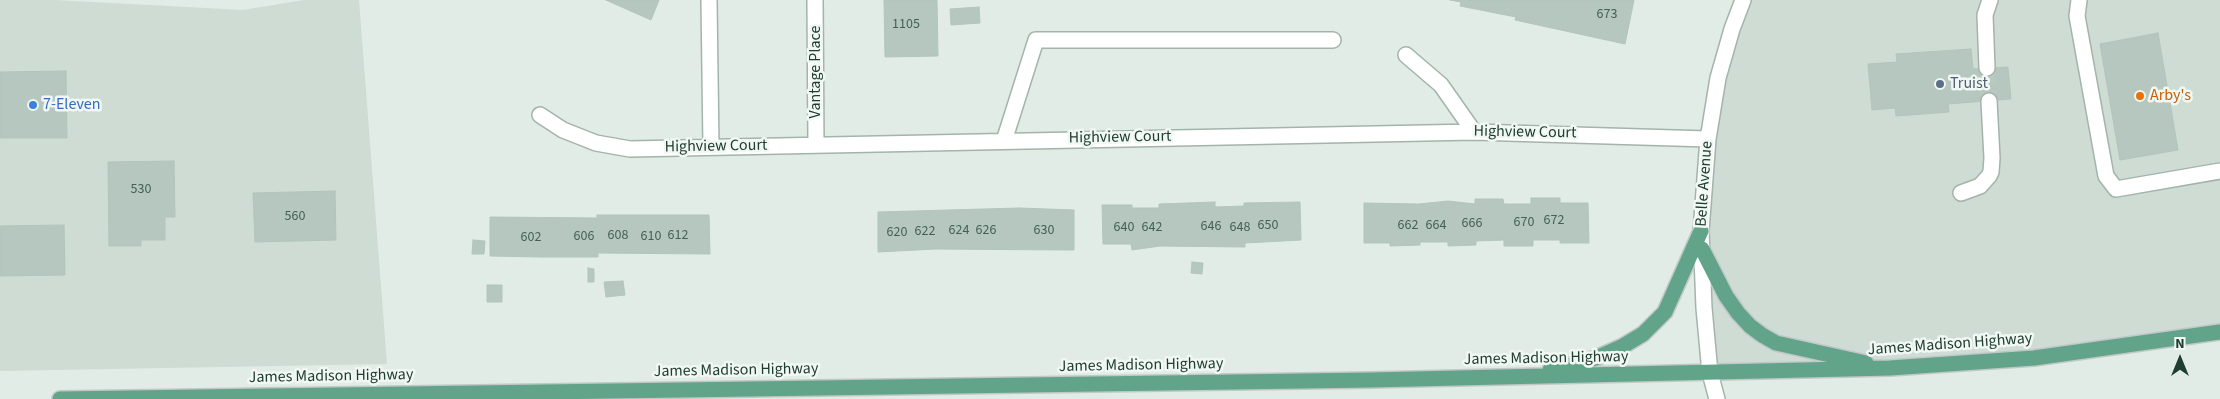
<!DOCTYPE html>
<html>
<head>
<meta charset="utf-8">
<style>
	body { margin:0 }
	#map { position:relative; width:2220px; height:399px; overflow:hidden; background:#e0ece5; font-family:"Source Sans 3",sans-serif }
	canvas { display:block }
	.north { position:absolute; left:2155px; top:334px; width:50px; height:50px; -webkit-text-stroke:4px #f1f8f4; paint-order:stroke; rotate:0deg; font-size:14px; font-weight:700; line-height:20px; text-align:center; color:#203d31 }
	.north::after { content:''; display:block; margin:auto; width:18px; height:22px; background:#203d31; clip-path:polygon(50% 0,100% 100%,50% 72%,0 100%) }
</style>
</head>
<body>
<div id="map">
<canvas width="2220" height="399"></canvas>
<div class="north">N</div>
</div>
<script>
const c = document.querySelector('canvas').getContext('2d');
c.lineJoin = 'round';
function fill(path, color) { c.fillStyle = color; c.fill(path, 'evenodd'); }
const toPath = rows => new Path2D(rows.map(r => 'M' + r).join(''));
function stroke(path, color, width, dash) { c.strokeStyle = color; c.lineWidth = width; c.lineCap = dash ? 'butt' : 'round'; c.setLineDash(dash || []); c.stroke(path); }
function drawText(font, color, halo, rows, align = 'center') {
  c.font = font + ' "Source Sans 3",sans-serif'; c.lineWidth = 5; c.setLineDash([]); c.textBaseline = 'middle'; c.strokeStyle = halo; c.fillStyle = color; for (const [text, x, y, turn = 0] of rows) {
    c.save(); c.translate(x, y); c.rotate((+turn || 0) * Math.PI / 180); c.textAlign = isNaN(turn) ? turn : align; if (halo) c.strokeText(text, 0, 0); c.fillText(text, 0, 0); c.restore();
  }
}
fill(toPath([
	[0,0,54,0,243,10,304,0,359,0,387,364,0,371],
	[1744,0,2220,0,2220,332,1890,368,1710,373,1701,231,1708,139]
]), '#cedcd4');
const building = toPath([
	[606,0,659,0,651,20,606,0],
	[884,0,937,0,938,56,885,57,884,0],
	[1450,0,1634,0,1625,44,1515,20,1516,17,1460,6,1461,2,1450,0],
	[979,7,980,23,951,25,950,9,979,7],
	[2158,33,2178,150,2120,160,2100,44,2158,33],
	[1971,49,1973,69,2008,67,2011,99,1948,104,1949,112,1896,116,1895,108,1872,110,1868,64,1897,62,1896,54,1971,49],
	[66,71,67,138,0,138,0,72,66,71],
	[174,161,175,217,165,217,165,240,141,240,141,246,109,246,108,162,174,161],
	[335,191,336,240,255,242,253,193,335,191],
	[1531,198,1560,198,1560,203,1588,203,1589,243,1560,243,1560,240,1533,240,1533,246,1504,246,1504,240,1476,241,1476,245,1448,246,1448,242,1420,242,1420,245,1390,246,1390,243,1364,243,1364,203,1419,204,1448,201,1475,204,1475,199,1503,199,1504,204,1531,204,1531,198],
	[1215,202,1215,207,1244,206,1244,203,1300,202,1301,240,1245,243,1245,247,1160,246,1132,250,1131,244,1103,244,1102,205,1132,205,1132,208,1159,208,1159,204,1215,202],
	[1019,208,1074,210,1074,250,935,249,878,252,878,212,1019,208],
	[597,215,709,215,710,254,598,253,598,257,541,257,490,256,490,217,597,218,597,215],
	[64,225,65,275,0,276,0,226,64,225],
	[473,240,485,241,484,254,472,254,473,240],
	[1192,262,1203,263,1202,274,1191,273,1192,262],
	[588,268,594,269,594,282,588,282,588,268],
	[623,281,625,295,606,297,604,282,623,281],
	[487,285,502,285,502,302,487,302,487,285]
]);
fill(building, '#b5c7be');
stroke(building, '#b2c6bb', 1);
stroke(toPath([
	[1987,68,1989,101]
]), '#bac9c1', 15, [15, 8]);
const minor = toPath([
	[709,0,711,147],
	[815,0,816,145],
	[2079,0,2077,16,2106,176,2116,189,2220,171],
	[1406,55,1441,85,1474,132],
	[1987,68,1985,15,1990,0],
	[540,115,563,130,596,143,630,149,1474,132,1708,139],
	[1004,141,1036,40,1333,40],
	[1961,193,1980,186,1989,176,1991,172,1992,158,1989,101],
	[1717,399,1710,373,1704,308,1701,231,1708,139,1718,78,1732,29,1743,0]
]);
const major = toPath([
	[1702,249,1726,296,1738,313,1750,326,1762,335,1776,343,1866,363],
	[1550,370,1596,358,1623,346,1643,334,1665,312,1701,231],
	[60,399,1371,380,1890,368,2034,358,2220,332]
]);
stroke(minor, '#a3b4ab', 18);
stroke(major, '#c1c9c5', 18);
stroke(minor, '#fff', 15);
stroke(major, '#62a48a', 15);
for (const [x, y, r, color] of [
	[1940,84,5,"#5c6f8a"],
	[2140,96,5,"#e8710a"],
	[33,105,5,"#3f7fe0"]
]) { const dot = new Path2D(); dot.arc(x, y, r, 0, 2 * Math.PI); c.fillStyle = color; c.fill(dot); stroke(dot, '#f1f8f4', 2); }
drawText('14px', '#456054', null, [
	["673",1607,15],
	["1105",906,25],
	["530",141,190],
	["560",295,217],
	["672",1554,221],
	["670",1524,223],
	["666",1472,224],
	["650",1268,226],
	["662",1408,226],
	["664",1436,226],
	["646",1211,227],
	["640",1124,228],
	["642",1152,228],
	["648",1240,228],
	["624",959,231],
	["626",986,231],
	["630",1044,231],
	["622",925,232],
	["620",897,233],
	["608",618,236],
	["612",678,236],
	["606",584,237],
	["610",651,237],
	["602",531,238]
]);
drawText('16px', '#203d31', '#f1f8f4', [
	["Vantage Place",816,72,-90],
	["Highview Court",1525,133,1],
	["Highview Court",1120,138,-1],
	["Highview Court",716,147,-1],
	["Belle Avenue",1705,184,-86],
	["James Madison Highway",1950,345,-4],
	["James Madison Highway",1546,359,-1],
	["James Madison Highway",1141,366,-1],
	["James Madison Highway",736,371,-1],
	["James Madison Highway",331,377,-1]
]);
drawText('16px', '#4e5e75', '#f1f8f4', [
	["Truist",1950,84]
], 'left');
drawText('16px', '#c56008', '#f1f8f4', [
	["Arby's",2150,96]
], 'left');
drawText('16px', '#366cbe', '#f1f8f4', [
	["7-Eleven",43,105]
], 'left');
</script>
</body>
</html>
